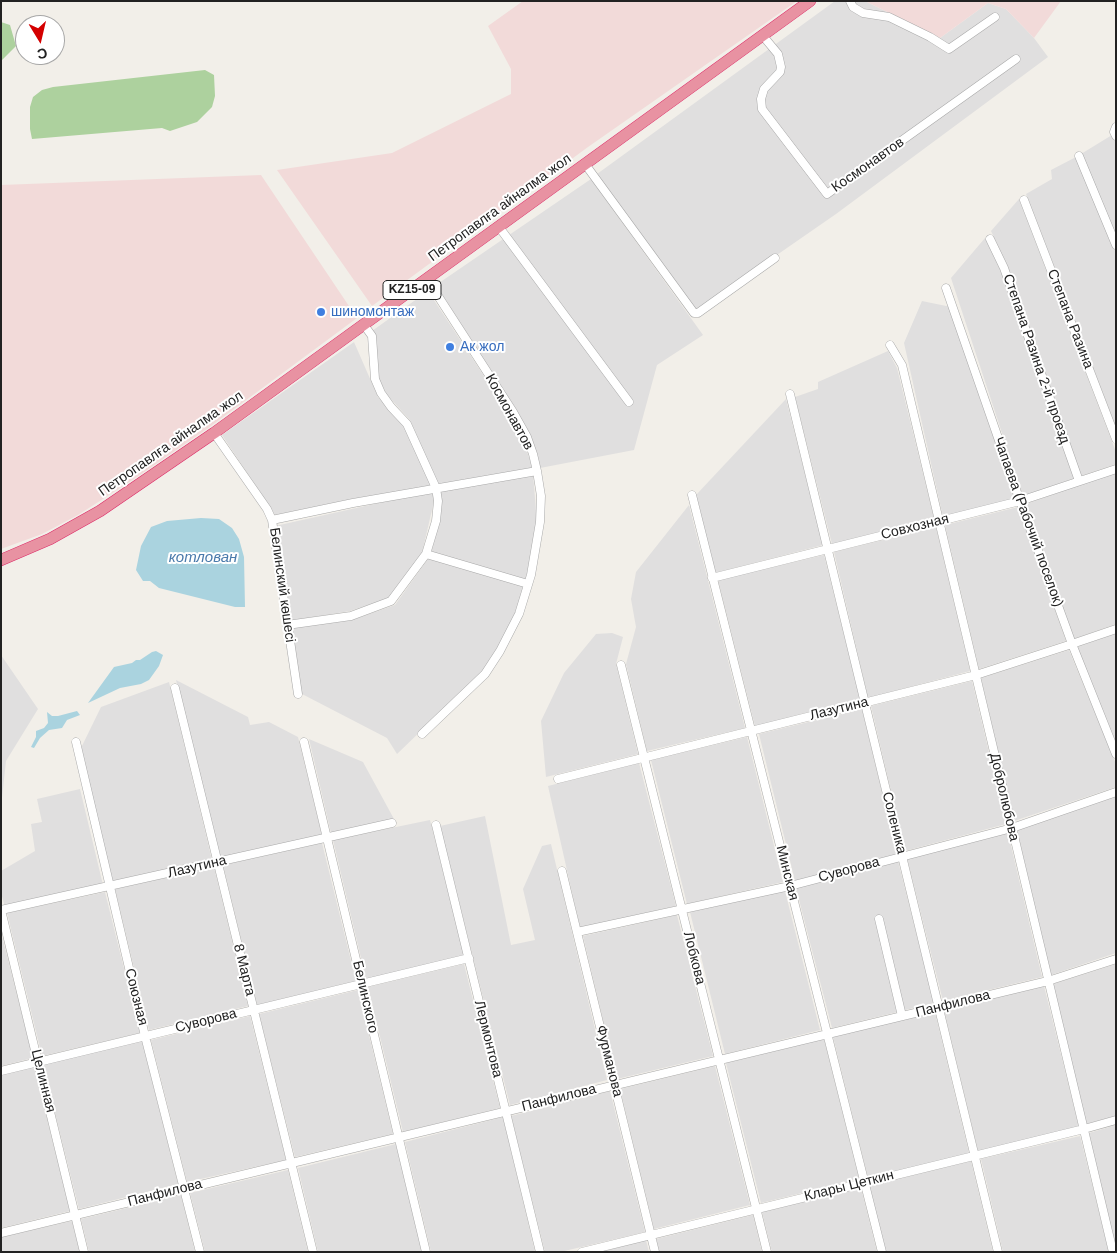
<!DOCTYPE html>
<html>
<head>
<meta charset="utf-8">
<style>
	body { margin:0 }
	#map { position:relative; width:1117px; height:1253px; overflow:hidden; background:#f2efe9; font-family:Helvetica,sans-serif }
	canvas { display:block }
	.frame { position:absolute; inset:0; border:2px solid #222; pointer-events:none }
	.north { position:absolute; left:15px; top:15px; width:50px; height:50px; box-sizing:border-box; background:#fff; border:1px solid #a7a7a7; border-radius:50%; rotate:171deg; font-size:14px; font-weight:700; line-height:20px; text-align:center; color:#222 }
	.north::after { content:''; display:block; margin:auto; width:18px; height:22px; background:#d40000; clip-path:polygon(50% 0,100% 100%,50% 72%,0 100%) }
</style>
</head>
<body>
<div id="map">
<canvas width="1117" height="1253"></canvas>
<div class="frame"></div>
<div class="north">С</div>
</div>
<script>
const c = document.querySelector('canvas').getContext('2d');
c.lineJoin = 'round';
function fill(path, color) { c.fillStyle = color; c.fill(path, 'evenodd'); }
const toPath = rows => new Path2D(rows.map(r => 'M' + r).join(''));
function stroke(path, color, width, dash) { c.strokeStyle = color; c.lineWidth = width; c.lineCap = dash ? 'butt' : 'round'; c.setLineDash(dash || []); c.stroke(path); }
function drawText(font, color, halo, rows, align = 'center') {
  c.font = font + ' Helvetica,sans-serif'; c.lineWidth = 4; c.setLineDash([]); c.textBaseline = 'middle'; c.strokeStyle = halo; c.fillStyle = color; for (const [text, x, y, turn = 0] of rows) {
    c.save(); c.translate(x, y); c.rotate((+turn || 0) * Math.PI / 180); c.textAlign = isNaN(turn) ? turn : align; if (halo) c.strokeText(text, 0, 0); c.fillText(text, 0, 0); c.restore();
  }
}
fill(toPath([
	[835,1,865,1,940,38,988,3,1006,9,1034,38,1048,57,836,214,696,311,597,174],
	[1112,135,1116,143,1116,239,1081,154],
	[1076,157,1116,253,1116,427,1026,194,1052,179,1051,170],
	[591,179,703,335,657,365,634,450,540,468,530,435,516,410,436,285],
	[1019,199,1116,452,1116,464,1081,476,1007,265,991,231],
	[985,238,1000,269,1075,478,1023,497,951,278],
	[428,291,509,414,522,438,533,468,438,485,410,420,387,395,380,381,376,372,376,337,372,331],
	[922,301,951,307,1015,499,943,517,904,343],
	[354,342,378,397,404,424,432,486,352,499,275,515,222,435],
	[888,351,897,368,934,518,832,544,795,397,818,389,818,382],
	[786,399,823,545,715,573,696,495],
	[1116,472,1116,624,1074,639,1026,504],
	[533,474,537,522,527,574,516,613,497,650,482,672,397,754,387,738,302,694,290,628,352,620,395,605,430,556,441,514,441,490],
	[433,491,434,501,422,553,389,598,350,611,290,621,275,526],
	[689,505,745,728,647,751,626,664,636,627,631,599,636,572],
	[1018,507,1066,641,979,669,945,525],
	[936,527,970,671,868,698,834,552],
	[824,555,860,699,755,726,718,580],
	[612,633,623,637,616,664,638,754,546,777,541,721,564,673,596,634],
	[1116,633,1116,743,1077,647],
	[1069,650,1116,764,1116,787,1014,821,981,678],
	[1,655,38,709,6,761,1,807],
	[176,680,248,717,250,725,269,722,298,737,322,835,220,859],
	[972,681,1006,824,905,851,871,706],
	[169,682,212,860,112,882,81,748,101,707],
	[862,709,897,854,795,881,759,734],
	[747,737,783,882,687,904,651,760],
	[309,739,363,762,394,819,331,833],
	[639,763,676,906,580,928,548,786],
	[80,789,103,885,5,907,1,893,1,871,35,851,31,824,42,822,37,799],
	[1116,796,1116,953,1051,975,1017,830],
	[485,816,511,945,535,940,523,889,542,846,551,844,607,1080,510,1105,440,826],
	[430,820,464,955,366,979,333,840],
	[1008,833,1042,977,943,1001,907,858],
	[322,843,356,981,257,1005,223,865],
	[898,861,934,1003,832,1028,796,888],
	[214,867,248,1006,149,1030,115,889],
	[785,891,820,1030,725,1054,690,912],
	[105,892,140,1033,42,1056,7,913],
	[677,915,713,1056,617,1079,583,936],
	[1,932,33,1058,1,1066],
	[464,964,500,1108,403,1132,368,987],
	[1116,964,1116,1116,1086,1124,1053,984],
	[1044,986,1079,1127,978,1151,944,1010],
	[358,990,393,1134,295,1157,259,1014],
	[935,1012,969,1153,868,1178,833,1037],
	[250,1016,286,1160,187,1182,151,1040],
	[824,1039,859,1179,761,1203,726,1063],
	[142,1040,178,1184,79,1209,43,1065],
	[715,1066,750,1205,654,1229,620,1089],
	[34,1067,70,1211,1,1228,1,1075],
	[610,1091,645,1232,560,1252,545,1252,511,1116],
	[503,1117,535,1252,431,1252,405,1142],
	[1116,1125,1116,1249,1089,1133],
	[1080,1136,1109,1252,1003,1252,981,1159],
	[396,1144,422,1252,318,1252,298,1168],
	[971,1161,993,1252,886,1252,869,1186],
	[288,1170,308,1252,205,1252,190,1193],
	[861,1188,877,1252,772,1252,762,1212],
	[181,1195,195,1252,89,1252,81,1219],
	[753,1215,762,1252,659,1252,656,1239],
	[72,1221,80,1252,1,1252,1,1237],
	[646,1240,649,1252,601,1252]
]), '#e0dfdf');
fill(toPath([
	[523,1,797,1,588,147,372,306,277,170,392,153,511,94,511,69,488,26],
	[865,1,1061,1,1034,38,1006,9,988,3,940,38],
	[261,175,357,318,207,429,137,477,78,515,42,534,1,549,1,185]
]), '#f2dad9');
fill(toPath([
	[1,22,10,25,16,46,1,61],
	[205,70,214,75,215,96,212,107,197,122,170,131,162,128,32,139,30,129,30,107,33,97,42,90,53,87]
]), '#add19e');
fill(toPath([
	[201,518,219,519,232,528,239,539,244,557,245,607,235,607,159,588,150,581,143,581,136,570,141,546,151,527,167,521],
	[156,651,163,655,159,666,149,680,141,684,120,688,88,703,114,667,132,663,136,660,140,660,152,652],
	[77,711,80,715,67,720,62,728,49,730,40,738,34,748,31,747,36,737,36,731,44,728,48,723,47,712,52,716,58,716]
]), '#aad3df');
const minor = toPath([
	[850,1,853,7,863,13,889,17,930,37,949,49,995,17],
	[763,36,778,54,781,67,780,72,764,89,761,99,762,109,827,194,1016,59],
	[1116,127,1114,132,1116,136],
	[1079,156,1116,245],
	[585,164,694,313,698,313,775,258],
	[1024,200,1116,439],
	[499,227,629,402],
	[990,239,1004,268,1079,481],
	[946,288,1020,501,1072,644,1116,754],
	[890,345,902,365,1113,1252],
	[790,394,998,1252],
	[214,433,267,509,272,520,298,694],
	[692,495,882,1252],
	[272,520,353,503,537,471],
	[426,554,528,584],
	[712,578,1020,501,1116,469],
	[287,625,351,616,391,601,426,554,436,521,438,501,436,488,407,424,391,407,381,393,375,379,372,336,364,325],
	[621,665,767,1252],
	[175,688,313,1252],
	[422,734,485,674,500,651,519,614,531,575,540,522,541,496,537,471,533,454,527,437,513,412,427,279],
	[76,742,145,1036,200,1252],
	[304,742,426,1252],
	[558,779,976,675,1072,644,1116,629],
	[436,825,540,1252],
	[562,871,655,1252],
	[1,910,392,823],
	[1,910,84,1252],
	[879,919,902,1016],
	[577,932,790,886,1012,828,1116,792],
	[1,1071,469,958],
	[1,1233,1048,981,1116,959],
	[582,1252,1084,1129,1116,1120]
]);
const highway = toPath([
	[1,560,50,539,100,511,214,433,810,1]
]);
stroke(minor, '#a9a9a9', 9);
stroke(highway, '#dc2a67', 12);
stroke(minor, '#fff', 8);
stroke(highway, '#e892a2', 11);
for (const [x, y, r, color] of [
	[321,312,5,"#3f7fe0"],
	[450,347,5,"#3f7fe0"]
]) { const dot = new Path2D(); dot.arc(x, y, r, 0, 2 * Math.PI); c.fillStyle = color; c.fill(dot); stroke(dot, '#fff', 2); }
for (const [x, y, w] of [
	[412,290,58]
]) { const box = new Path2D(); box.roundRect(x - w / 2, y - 9.5, w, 19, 4); c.fillStyle = '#fff'; c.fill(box); stroke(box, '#222', 1); }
drawText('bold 12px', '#222', null, [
	["KZ15-09",412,290]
]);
drawText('14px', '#222', '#fff', [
	["Космонавтов",868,165,-35],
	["Петропавлға айналма жол",500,208,-36],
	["Степана Разина",1070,319,69],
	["Степана Разина 2-й проезд",1036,359,71],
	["Космонавтов",509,412,61],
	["Петропавлға айналма жол",171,444,-35],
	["Чапаева (Рабочий поселок)",1028,522,70],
	["Совхозная",915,527,-14],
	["Белинский көшесі",282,585,82],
	["Лазутина",839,709,-14],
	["Добролюбова",1004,797,77],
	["Соленика",894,823,76],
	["Лазутина",197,867,-13],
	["Суворова",849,870,-15],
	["Минская",787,873,76],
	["Лобкова",694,958,76],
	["8 Марта",244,970,76],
	["Союзная",136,997,76],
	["Белинского",365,997,77],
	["Панфилова",953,1004,-14],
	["Суворова",206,1021,-14],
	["Лермонтова",488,1039,76],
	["Фурманова",609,1061,76],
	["Целинная",43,1081,76],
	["Панфилова",559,1098,-14],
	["Клары Цеткин",849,1186,-14],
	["Панфилова",165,1193,-14]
]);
drawText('14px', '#366cbe', '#fff', [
	["шиномонтаж",331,312],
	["Ак жол",460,347]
], 'left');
drawText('italic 15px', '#4a7aab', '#fff', [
	["котлован",203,558]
]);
</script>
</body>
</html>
